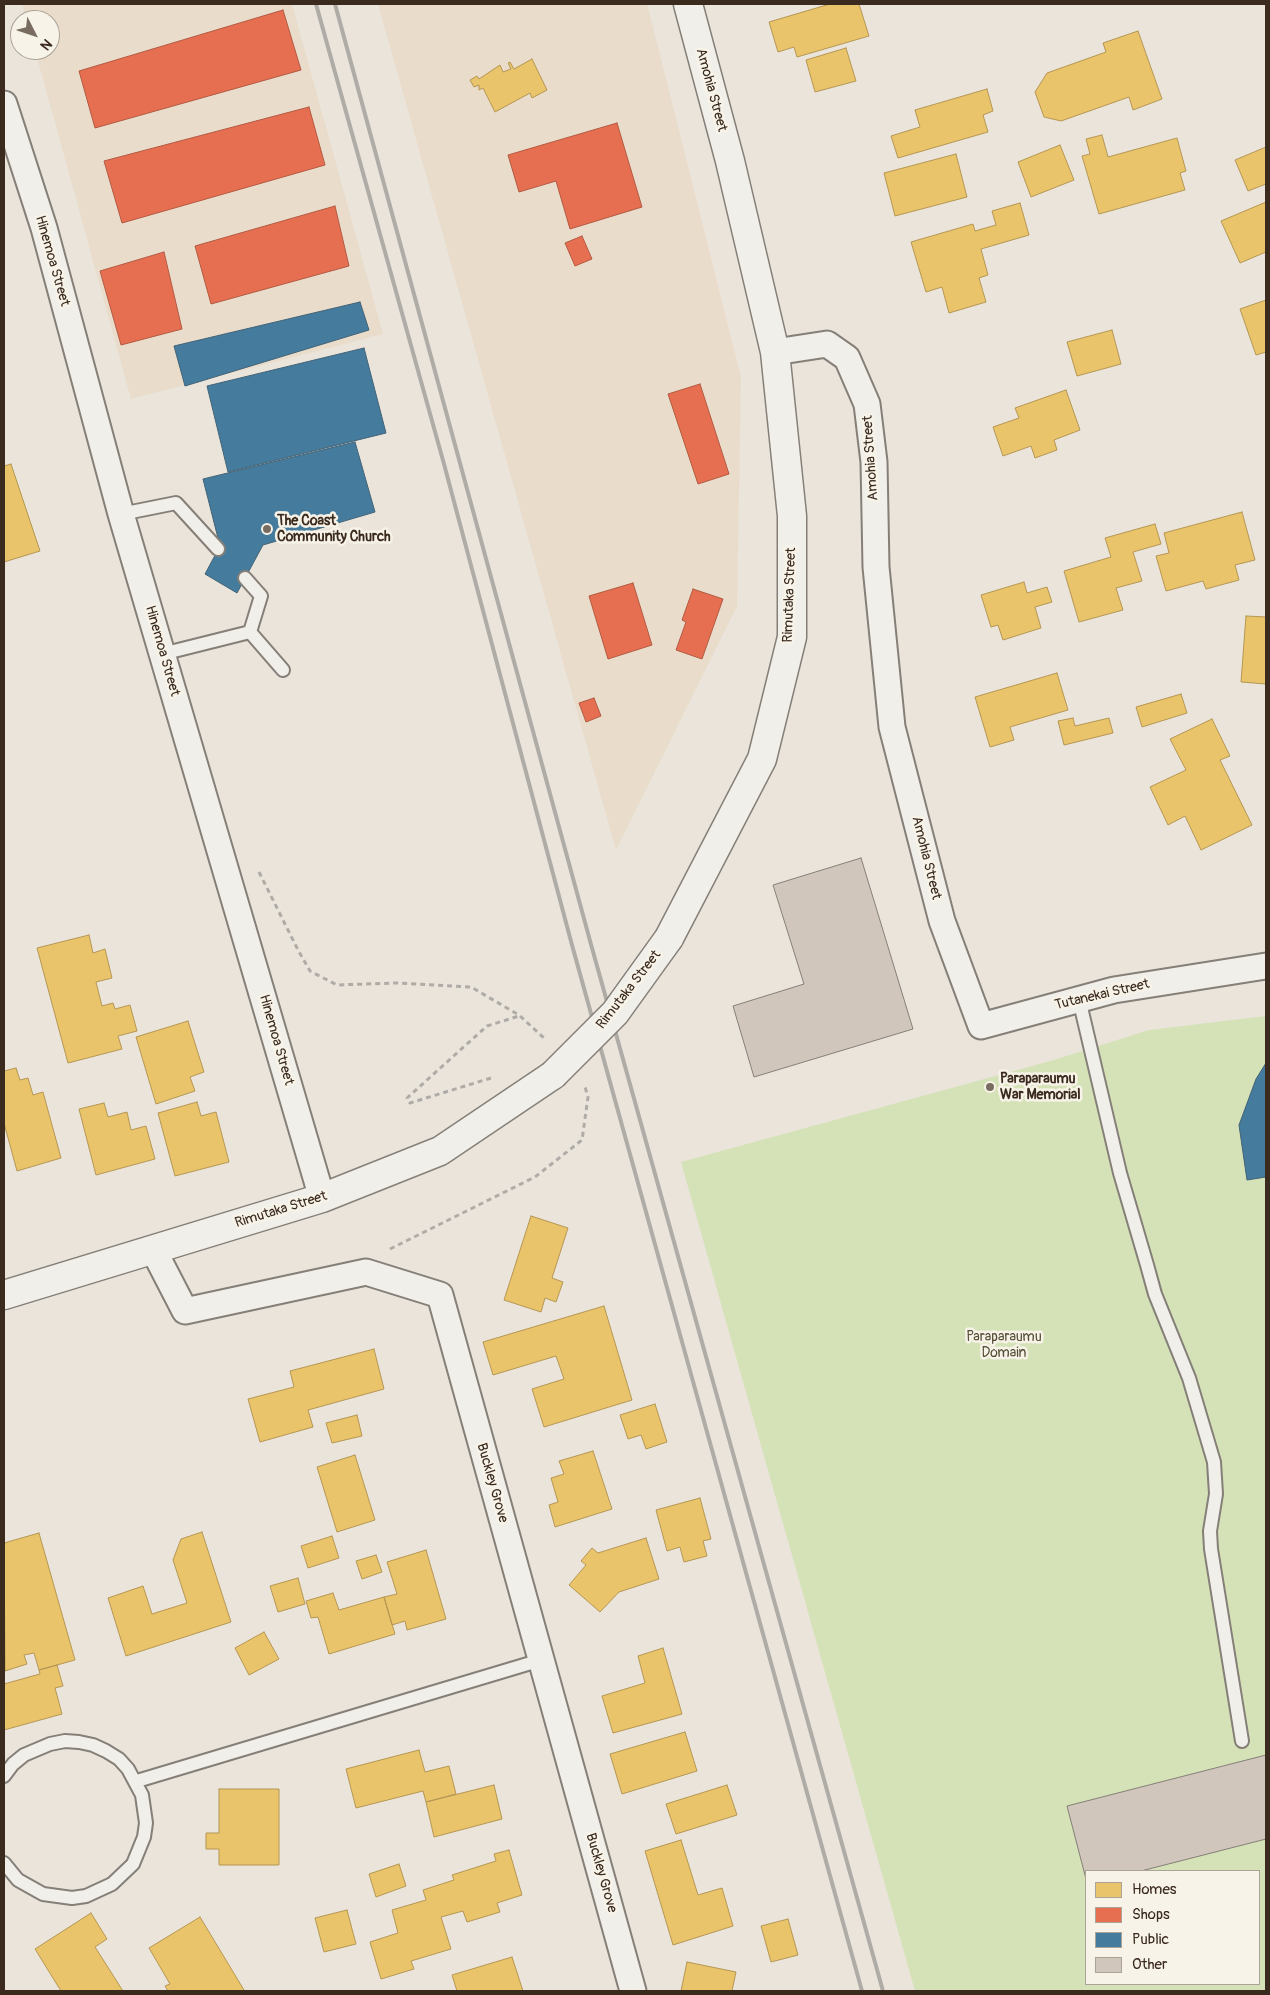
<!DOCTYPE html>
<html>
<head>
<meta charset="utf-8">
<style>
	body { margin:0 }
	#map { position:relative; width:1270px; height:1995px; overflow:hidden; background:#eae4db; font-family:Pangolin,sans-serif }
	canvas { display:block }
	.frame { position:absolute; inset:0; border:5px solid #3b2a1e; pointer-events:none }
	.legend { position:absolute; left:1085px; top:1870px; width:175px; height:115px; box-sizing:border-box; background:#f7f3e8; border:1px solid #aca397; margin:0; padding:6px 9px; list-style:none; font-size:15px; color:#3b2a1e }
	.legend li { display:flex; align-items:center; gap:10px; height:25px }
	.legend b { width:25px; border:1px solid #aca397 }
	.north { position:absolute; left:10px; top:10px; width:50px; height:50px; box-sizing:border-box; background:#f7f3e8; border:1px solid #aca397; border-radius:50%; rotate:131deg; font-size:14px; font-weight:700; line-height:20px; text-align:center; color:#3b2a1e }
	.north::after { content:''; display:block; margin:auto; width:18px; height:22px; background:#786b60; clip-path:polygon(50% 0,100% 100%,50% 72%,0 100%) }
</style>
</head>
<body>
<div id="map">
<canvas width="1270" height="1995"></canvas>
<div class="frame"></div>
<ul class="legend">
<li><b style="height:14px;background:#e9c46a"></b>Homes</li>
<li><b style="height:14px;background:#e76f51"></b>Shops</li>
<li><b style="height:14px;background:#457b9d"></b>Public</li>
<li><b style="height:14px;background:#d1c6bb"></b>Other</li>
</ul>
<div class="north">N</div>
</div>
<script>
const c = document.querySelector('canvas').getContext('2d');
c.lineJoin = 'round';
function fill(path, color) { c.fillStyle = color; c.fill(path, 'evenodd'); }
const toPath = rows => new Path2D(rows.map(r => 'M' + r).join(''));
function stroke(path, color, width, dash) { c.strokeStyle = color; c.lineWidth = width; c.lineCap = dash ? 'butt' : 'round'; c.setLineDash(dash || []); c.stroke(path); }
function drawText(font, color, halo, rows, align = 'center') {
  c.font = font + ' Pangolin,sans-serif'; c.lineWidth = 5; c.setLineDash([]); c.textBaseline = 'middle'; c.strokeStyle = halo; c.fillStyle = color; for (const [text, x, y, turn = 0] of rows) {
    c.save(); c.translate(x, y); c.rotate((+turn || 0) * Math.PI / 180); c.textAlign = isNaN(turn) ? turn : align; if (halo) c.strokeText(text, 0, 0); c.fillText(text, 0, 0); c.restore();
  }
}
fill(toPath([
	[22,4,292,4,383,334,131,399,35,50,50,50,50,20,26,20],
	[378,4,647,4,741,377,737,606,616,850]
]), '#e9dccb');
fill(toPath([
	[1266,1016,1266,1991,915,1991,681,1162,1054,1060,1149,1030],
	[1086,1871,1259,1871,1259,1984,1086,1984]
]), '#d5e2b7');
const homes = toPath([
	[830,4,859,4,869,36,797,57,794,47,778,52,769,22,830,4],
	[1138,31,1162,99,1133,110,1129,97,1061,121,1044,117,1035,92,1047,73,1106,52,1103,43,1138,31],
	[846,48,856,81,815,92,806,60,846,48],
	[532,59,547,90,532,98,530,93,495,112,483,88,479,90,479,85,474,87,470,80,477,76,479,79,500,65,503,72,511,69,508,63,510,62,514,69,532,59],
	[987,89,993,111,983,115,988,132,898,158,891,136,920,127,915,110,987,89],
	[1102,135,1108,157,1177,138,1186,171,1180,173,1185,190,1099,214,1082,156,1090,154,1086,139,1102,135],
	[1060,145,1074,180,1031,197,1018,162,1060,145],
	[1266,147,1266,184,1248,191,1235,160,1266,147],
	[956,154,967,197,895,216,884,173,956,154],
	[1266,202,1266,252,1240,263,1221,221,1266,202],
	[1020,203,1029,235,981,249,988,275,979,278,986,302,949,313,942,287,926,292,911,242,973,224,975,231,996,225,992,211,1020,203],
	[1266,300,1266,352,1256,355,1240,309,1266,300],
	[1112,330,1121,364,1077,376,1067,342,1112,330],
	[1066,390,1080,430,1054,440,1057,450,1035,458,1031,446,1003,456,993,427,1019,418,1015,408,1066,390],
	[11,464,40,551,4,562,4,466,11,464],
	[1242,512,1255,560,1235,565,1239,580,1206,589,1203,581,1166,591,1156,556,1169,553,1164,533,1242,512],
	[1155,524,1161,544,1133,552,1142,581,1116,588,1123,610,1079,622,1064,571,1111,557,1105,538,1155,524],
	[1024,582,1027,593,1047,587,1052,602,1035,607,1041,628,1003,640,998,625,991,627,981,595,1024,582],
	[1246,616,1266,617,1266,684,1241,682,1246,616],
	[1057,673,1068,710,1010,727,1014,740,990,747,975,697,1057,673],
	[1181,694,1187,713,1142,727,1136,707,1181,694],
	[1073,718,1075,726,1109,718,1113,733,1064,745,1058,721,1073,718],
	[1212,719,1230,756,1220,760,1252,825,1201,850,1185,816,1168,825,1150,787,1186,770,1170,739,1212,719],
	[89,935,93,953,105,949,112,978,96,982,102,1006,113,1003,115,1009,130,1005,137,1031,118,1036,122,1049,68,1063,37,948,89,935],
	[188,1021,204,1072,190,1077,195,1091,156,1104,136,1037,188,1021],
	[16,1068,20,1080,28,1078,33,1095,43,1092,61,1158,17,1171,4,1123,4,1071,16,1068],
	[197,1102,201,1116,216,1112,229,1162,175,1176,158,1113,197,1102],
	[104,1103,108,1117,127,1112,131,1130,146,1126,155,1159,96,1175,79,1109,104,1103],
	[531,1216,568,1228,552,1278,563,1282,556,1302,545,1298,541,1312,504,1300,531,1216],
	[604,1306,632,1400,544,1427,532,1389,564,1379,556,1356,493,1375,483,1342,604,1306],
	[374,1349,384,1389,308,1410,313,1427,260,1442,248,1399,294,1387,290,1371,374,1349],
	[655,1404,667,1442,646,1449,641,1435,628,1439,620,1415,655,1404],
	[357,1415,362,1436,332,1443,326,1423,357,1415],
	[593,1451,612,1509,555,1527,549,1505,558,1502,551,1478,564,1474,559,1461,593,1451],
	[355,1455,375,1520,337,1532,317,1467,355,1455],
	[700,1498,711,1539,703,1541,707,1556,684,1562,680,1547,667,1551,656,1510,700,1498],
	[202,1532,231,1622,126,1656,108,1598,143,1586,152,1614,187,1603,173,1560,181,1539,202,1532],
	[39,1533,75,1660,39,1670,34,1653,24,1655,27,1664,5,1671,4,1543,39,1533],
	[332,1536,339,1558,308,1568,301,1546,332,1536],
	[646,1538,659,1579,619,1592,600,1612,569,1585,586,1565,581,1561,592,1548,598,1553,646,1538],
	[426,1550,446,1619,407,1630,405,1621,392,1625,384,1597,397,1594,387,1562,426,1550],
	[376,1555,382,1572,362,1579,356,1561,376,1555],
	[298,1578,305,1604,278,1612,270,1586,298,1578],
	[333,1593,339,1610,384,1597,395,1634,329,1654,318,1617,311,1618,306,1601,333,1593],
	[264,1632,279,1659,249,1675,235,1648,264,1632],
	[663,1648,682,1714,613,1733,602,1696,645,1683,638,1656,663,1648],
	[57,1665,63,1686,55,1688,62,1714,4,1730,4,1684,40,1674,39,1670,57,1665],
	[685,1732,697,1771,622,1794,610,1754,685,1732],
	[419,1750,425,1772,449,1766,456,1794,426,1802,423,1791,356,1808,346,1769,419,1750],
	[494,1785,502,1819,434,1837,426,1802,494,1785],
	[727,1785,737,1815,676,1834,666,1804,727,1785],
	[219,1789,279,1789,279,1865,219,1865,219,1849,206,1849,206,1833,219,1833,219,1789],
	[681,1840,698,1895,722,1888,733,1926,673,1945,645,1851,681,1840],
	[509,1850,522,1895,497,1903,500,1912,467,1922,463,1911,441,1917,451,1949,411,1961,414,1969,381,1979,370,1942,398,1933,392,1910,426,1900,423,1890,454,1880,452,1875,496,1861,494,1854,509,1850],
	[399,1864,406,1886,376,1897,369,1874,399,1864],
	[347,1910,356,1944,324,1952,315,1918,347,1910],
	[91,1913,107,1939,95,1947,123,1991,61,1991,35,1949,91,1913],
	[200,1917,244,1990,242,1991,168,1991,165,1986,170,1984,149,1948,200,1917],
	[788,1919,798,1955,771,1962,761,1926,788,1919],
	[512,1957,523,1991,457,1991,452,1975,512,1957],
	[687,1962,736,1972,732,1991,681,1991,687,1962]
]);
fill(homes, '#e9c46a');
stroke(homes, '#b59653', 1);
const shops = toPath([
	[283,10,301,70,95,128,79,71,283,10],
	[309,107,325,165,122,223,104,161,309,107],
	[617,123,642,207,570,229,556,181,519,192,508,155,617,123],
	[335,206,349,266,211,304,195,246,335,206],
	[582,236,592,259,575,266,565,243,582,236],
	[164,252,182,329,121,345,100,271,164,252],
	[700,384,729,474,698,484,668,394,700,384],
	[633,583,652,645,608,659,589,596,633,583],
	[693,589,723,599,702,659,676,650,686,622,682,620,693,589],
	[594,698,601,716,586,722,579,703,594,698]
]);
fill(shops, '#e76f51');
stroke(shops, '#b35a42', 1);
const public = toPath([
	[360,302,369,330,185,386,174,346,360,302],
	[364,348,386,433,228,472,207,386,364,348],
	[355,442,375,512,263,545,237,593,205,574,220,546,203,479,355,442],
	[1266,1063,1266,1177,1247,1180,1239,1125,1256,1079,1266,1063]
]);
fill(public, '#457b9d');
stroke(public, '#426377', 1);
const building = toPath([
	[861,858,913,1029,754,1077,733,1006,804,984,773,885,861,858],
	[1266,1755,1266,1839,1141,1871,1086,1871,1086,1879,1067,1806,1266,1755]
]);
fill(building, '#d1c6bb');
stroke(building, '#857f78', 1);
const lane = toPath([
	[121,514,176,503,218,549],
	[245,578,261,596,250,632],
	[250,632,283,670],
	[162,654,250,632],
	[1079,999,1120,1173,1147,1265,1155,1294,1189,1378,1214,1462,1216,1494,1210,1531,1211,1549,1242,1741],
	[4,1776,13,1764,24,1755,50,1744,65,1741,79,1742,93,1745,106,1751,119,1759,128,1769,142,1795,146,1823,144,1837,133,1864,112,1884,86,1896,72,1898,43,1894,18,1880,4,1863],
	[137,1781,541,1660]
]);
const street = toPath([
	[4,104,44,228,121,514,322,1198],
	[775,352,827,344,847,358,867,404,874,462,876,567,892,727,942,921,981,1026,1114,990,1266,966],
	[153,1249,185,1311,366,1272,440,1295,633,1991]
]);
const secondary = toPath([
	[669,938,762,759,792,637,792,516,775,352,730,161,688,4],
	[4,1295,322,1198,440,1151,553,1075]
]);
stroke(lane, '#857f78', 16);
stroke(street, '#857f78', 29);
stroke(secondary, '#857f78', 31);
stroke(toPath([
	[259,872,298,950,310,971,337,985,396,983,471,987,519,1015,545,1039],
	[491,1078,410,1103,407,1098,487,1026,519,1016],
	[390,1249,535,1177,582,1140,588,1097,585,1087]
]), '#afaca7', 3, [5, 4]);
stroke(lane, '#f1efea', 12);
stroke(street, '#f1efea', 25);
stroke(secondary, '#f1efea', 28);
stroke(toPath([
	[316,4,444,464,572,945,862,1991],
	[335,4,592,948,883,1991]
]), '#afaca7', 4);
const secondaryBridge = toPath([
	[553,1075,615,1013,669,938]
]);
stroke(secondaryBridge, '#857f78', 31, []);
stroke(secondaryBridge, '#f1efea', 28);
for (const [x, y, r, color] of [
	[267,529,5,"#786b60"],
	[990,1087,5,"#786b60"]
]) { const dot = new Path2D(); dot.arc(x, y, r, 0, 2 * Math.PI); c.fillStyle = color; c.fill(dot); stroke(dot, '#f7f3e8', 2); }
drawText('14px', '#3b2a1e', '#f7f3e8', [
	["Amohia Street",711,90,75],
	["Hinemoa Street",52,261,74],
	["Amohia Street",871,458,-94],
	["Rimutaka Street",790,595,-88],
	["Hinemoa Street",162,651,74],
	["Amohia Street",926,858,76],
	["Rimutaka Street",629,990,-52],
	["Tutanekai Street",1102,995,-13],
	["Hinemoa Street",276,1040,74],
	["Rimutaka Street",281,1210,-17],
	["Buckley Grove",492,1483,74],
	["Buckley Grove",601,1873,74]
]);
drawText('bold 14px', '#3b2a1e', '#f7f3e8', [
	["The Coast",277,521],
	["Community Church",277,537],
	["Paraparaumu",1000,1079],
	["War Memorial",1000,1095]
], 'left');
drawText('14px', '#564f37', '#f7f3e8', [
	["Paraparaumu",1004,1337],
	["Domain",1004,1353]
]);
</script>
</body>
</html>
